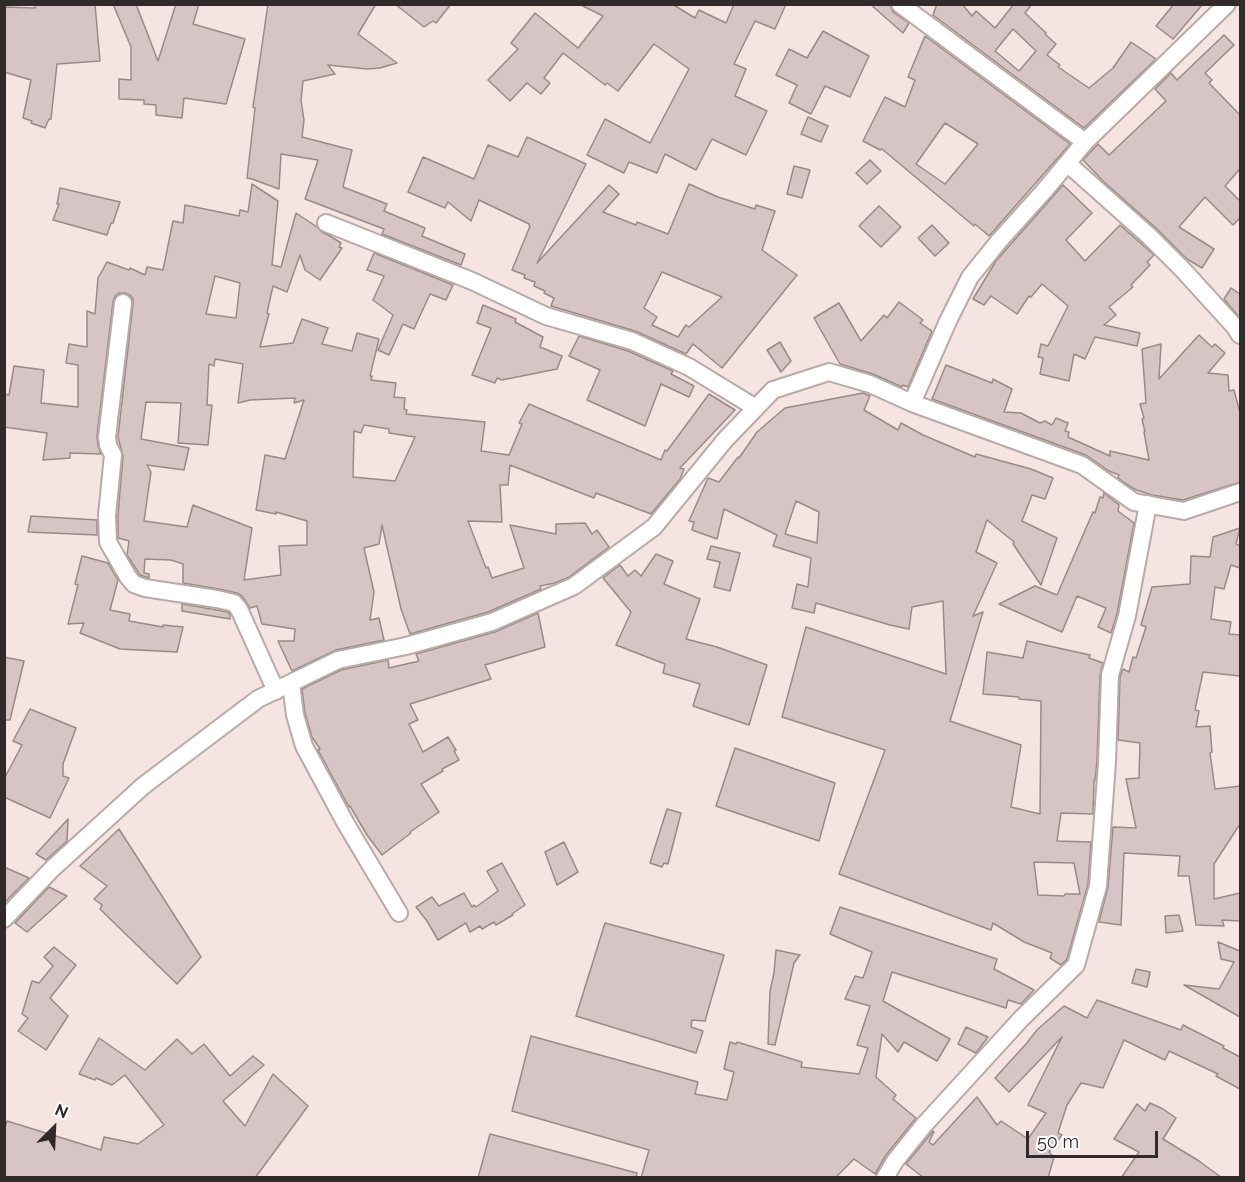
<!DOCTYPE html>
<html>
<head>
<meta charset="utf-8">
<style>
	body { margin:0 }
	#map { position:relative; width:1245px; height:1182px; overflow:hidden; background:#f5e4e2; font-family:Raleway,sans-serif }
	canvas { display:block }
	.frame { position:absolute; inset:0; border:6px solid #312a2a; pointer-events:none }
	.north { position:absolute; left:24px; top:1098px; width:60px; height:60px; -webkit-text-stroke:4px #fff; paint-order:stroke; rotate:24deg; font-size:16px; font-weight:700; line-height:24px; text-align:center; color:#312a2a }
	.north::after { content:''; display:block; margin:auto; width:21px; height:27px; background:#312a2a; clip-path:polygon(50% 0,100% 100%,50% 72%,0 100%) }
	.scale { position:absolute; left:1026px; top:1131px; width:132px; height:27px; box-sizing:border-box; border:3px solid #312a2a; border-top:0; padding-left:8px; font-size:18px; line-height:21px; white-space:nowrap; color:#312a2a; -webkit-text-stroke:4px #fff; paint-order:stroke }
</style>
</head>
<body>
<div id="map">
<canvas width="1245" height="1182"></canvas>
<div class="frame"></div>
<div class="north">N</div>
<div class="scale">50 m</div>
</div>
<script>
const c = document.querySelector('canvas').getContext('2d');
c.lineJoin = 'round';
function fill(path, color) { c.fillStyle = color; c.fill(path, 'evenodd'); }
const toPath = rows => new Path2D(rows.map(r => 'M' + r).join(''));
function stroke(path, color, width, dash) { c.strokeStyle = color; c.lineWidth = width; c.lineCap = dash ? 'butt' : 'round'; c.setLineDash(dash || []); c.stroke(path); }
const building = toPath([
	[35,4,95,4,100,61,57,64,51,119,49,119,45,128,31,123,32,121,23,118,31,80,4,72,4,7,35,8,35,4],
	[113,4,136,4,158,61,176,4,199,4,193,24,245,39,226,104,184,98,182,118,156,115,156,105,144,104,144,100,119,99,119,79,131,80,131,47,113,4],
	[268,4,376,4,358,34,397,63,380,68,367,69,328,65,335,74,303,81,301,100,304,120,302,137,352,150,343,187,387,204,384,211,425,228,422,236,465,254,461,265,382,234,384,229,305,199,318,160,281,154,279,189,252,179,247,178,255,108,253,107,268,4],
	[395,4,451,4,436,23,433,21,424,27,395,4],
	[579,4,672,4,695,18,699,10,726,23,734,4,786,4,775,29,755,21,734,64,746,69,735,96,767,111,746,155,712,139,696,170,665,154,657,173,629,162,624,173,587,155,605,119,650,143,689,69,654,44,618,91,607,83,605,85,563,53,544,78,550,83,541,94,527,83,510,101,488,80,518,49,511,43,535,13,578,48,603,16,579,4],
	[870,4,890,4,893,12,909,23,903,33,870,4],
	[937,4,962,4,972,16,976,11,995,28,1014,4,1032,4,1025,13,1046,33,1045,34,1056,44,1047,55,1060,65,1058,67,1089,88,1113,68,1131,42,1156,59,1084,128,933,15,937,4],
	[1013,29,1036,51,1019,71,995,51,1013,29],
	[1174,4,1203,4,1173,39,1156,26,1174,4],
	[823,31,869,56,850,97,825,86,811,114,789,103,797,85,776,75,789,49,807,58,823,31],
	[1224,35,1234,45,1205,73,1212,80,1209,83,1240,115,1240,169,1225,186,1240,201,1240,218,1233,225,1205,197,1179,227,1214,249,1202,268,1187,259,1156,228,1104,182,1083,160,1098,144,1109,155,1166,101,1155,89,1171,73,1177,80,1224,35],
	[925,36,1070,144,989,236,975,224,974,226,882,149,880,150,863,141,885,97,905,107,915,80,908,77,925,36],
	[945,123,978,144,945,184,916,164,945,123],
	[808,117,828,126,821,142,801,134,808,117],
	[527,137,586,164,537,263,609,185,619,194,603,212,636,225,637,222,668,234,689,184,718,197,755,209,756,205,775,211,762,250,797,275,722,368,693,344,686,354,635,331,551,306,554,298,544,293,545,291,534,286,535,282,524,278,525,275,512,270,530,226,529,225,529,224,479,200,471,221,448,202,445,208,408,192,423,157,474,179,488,145,518,157,527,137],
	[662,272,722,297,689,327,686,325,678,337,652,325,657,317,644,308,662,272],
	[870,160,881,171,867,184,856,173,870,160],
	[794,166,810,170,802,198,787,194,794,166],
	[252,184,278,201,272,265,281,267,296,213,317,227,322,232,330,236,341,243,339,247,342,248,320,280,305,270,300,255,287,292,273,286,267,313,269,314,260,347,293,343,302,319,328,328,322,344,352,351,357,333,379,339,370,376,372,376,371,380,396,383,394,397,405,398,404,409,407,410,406,414,485,422,481,451,509,455,522,424,519,423,529,404,661,460,665,450,667,451,709,394,735,410,680,468,684,469,680,479,651,514,596,493,594,498,510,465,508,485,500,485,502,522,468,521,486,568,488,567,492,578,524,568,510,525,556,534,556,524,585,523,592,534,597,530,609,547,569,577,555,583,540,586,541,589,488,612,410,634,401,609,382,525,379,544,364,548,374,592,370,620,379,618,384,640,336,650,292,671,278,641,294,641,295,629,262,624,257,606,250,608,242,596,237,593,219,589,183,583,183,564,171,560,145,559,144,573,149,574,149,578,140,575,127,555,129,541,118,538,118,515,123,456,118,437,133,304,133,299,130,295,125,293,119,293,115,296,113,302,97,436,98,446,101,454,70,453,70,458,43,460,47,433,4,427,4,394,9,395,14,366,44,370,41,403,78,407,78,365,66,363,69,344,87,347,87,311,95,314,98,278,107,262,129,270,130,268,145,275,147,267,163,270,173,221,183,223,185,205,239,216,240,210,248,212,252,184],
	[215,276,240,283,236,318,206,314,215,276],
	[215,359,243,364,238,403,250,400,295,398,294,403,304,400,285,459,265,455,256,510,276,514,276,512,307,521,307,545,279,546,281,575,244,580,252,528,193,505,187,527,144,521,151,472,147,465,184,470,189,448,141,439,146,402,181,403,178,443,208,445,212,405,207,405,209,364,214,366,215,359],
	[364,425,389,429,389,433,415,437,395,481,353,477,354,431,361,433,364,425],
	[1063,185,1092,213,1066,240,1085,261,1120,225,1154,255,1147,262,1150,265,1131,285,1133,287,1109,307,1116,315,1104,325,1140,333,1137,346,1095,337,1085,359,1074,354,1069,381,1040,374,1043,358,1038,357,1041,344,1048,346,1068,306,1042,284,1031,297,1029,296,1017,314,991,296,984,305,973,299,996,261,1063,185],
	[60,188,120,202,113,223,111,223,107,235,53,220,59,204,57,204,60,188],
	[879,206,901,227,881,247,859,226,879,206],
	[932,225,949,243,935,256,918,238,932,225],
	[374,253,453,285,446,300,430,294,414,329,403,324,389,355,378,350,393,315,373,300,384,276,367,270,374,253],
	[1231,288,1240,294,1240,318,1224,299,1231,288],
	[899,302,923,320,920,323,932,331,908,387,903,385,902,387,873,374,840,364,814,318,839,303,861,341,884,315,887,318,899,302],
	[483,305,516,319,515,322,543,337,540,347,562,356,557,369,502,380,497,378,495,383,472,375,491,328,477,323,483,305],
	[1199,335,1212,347,1215,344,1225,353,1208,373,1228,375,1229,391,1234,390,1240,413,1240,482,1183,500,1152,495,1134,489,1118,478,1119,475,1109,471,1086,455,932,399,946,365,992,383,993,379,1012,389,1004,412,1021,413,1040,423,1045,421,1052,425,1056,418,1068,423,1065,431,1069,432,1068,437,1110,456,1110,451,1149,460,1144,432,1145,432,1142,419,1144,418,1140,404,1146,403,1142,349,1161,344,1159,379,1199,335],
	[579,336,628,351,673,371,671,374,694,386,689,397,661,384,645,426,587,400,600,370,569,356,579,336],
	[780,342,791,361,781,372,767,350,780,342],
	[863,393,870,396,864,410,898,430,901,423,923,435,975,457,976,454,1031,469,1053,478,1045,499,1032,495,1022,521,1057,538,1041,585,1013,544,1014,542,987,520,976,552,997,563,973,616,983,612,950,721,1021,745,1011,807,1040,814,1041,701,1019,699,1019,697,983,694,987,652,1023,658,1027,641,1090,655,1089,658,1103,663,1100,675,1097,761,1095,780,1094,780,1093,814,1061,813,1057,841,1091,842,1088,884,1067,959,1061,965,1050,958,1052,953,1024,942,993,923,991,930,839,874,885,750,782,717,806,627,946,674,943,601,912,607,909,629,890,625,816,603,814,613,792,608,797,584,808,587,811,558,773,546,777,535,724,509,717,539,692,530,694,522,689,521,708,478,719,482,738,457,739,458,757,432,785,408,863,393],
	[796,501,819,512,817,543,785,534,796,501],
	[1034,862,1074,863,1080,894,1065,894,1064,896,1038,895,1034,862],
	[1104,493,1119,505,1118,511,1134,523,1117,614,1111,633,1098,627,1106,608,1077,596,1062,632,999,604,1035,586,1057,595,1093,512,1095,513,1100,497,1103,498,1104,493],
	[31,516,97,520,97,535,28,532,31,516],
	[1240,528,1236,544,1240,546,1240,568,1231,565,1224,589,1215,587,1211,619,1231,622,1229,634,1240,635,1240,676,1203,672,1195,710,1199,711,1196,727,1210,726,1212,752,1210,753,1215,789,1240,786,1240,824,1214,864,1214,899,1240,893,1240,921,1222,920,1224,926,1196,925,1189,876,1178,876,1180,856,1124,853,1121,925,1099,922,1108,887,1113,827,1136,828,1126,779,1139,778,1140,743,1118,740,1120,677,1123,669,1129,672,1133,657,1136,658,1146,627,1141,625,1152,587,1190,584,1191,556,1210,557,1213,537,1240,528],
	[711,546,740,553,730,591,714,587,720,562,707,559,711,546],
	[656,554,673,561,664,584,700,599,686,639,717,647,767,665,749,725,693,706,700,684,663,673,665,664,616,645,631,612,603,578,620,565,628,576,635,570,641,576,656,554],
	[82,556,108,563,118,580,110,610,130,614,129,621,163,627,163,625,183,627,177,652,120,649,80,633,84,623,68,624,78,585,75,584,82,556],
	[182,604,228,612,230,615,230,619,182,611,182,604],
	[538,613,545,647,485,665,491,679,410,704,418,720,409,724,423,752,448,737,456,750,454,751,459,760,442,769,443,771,421,784,439,812,410,832,411,833,382,855,367,835,350,806,349,807,318,750,320,749,312,737,305,713,302,689,341,670,388,660,389,668,419,661,416,654,495,632,538,613],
	[4,657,24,661,10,720,4,720,4,657],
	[30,709,76,728,63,764,63,776,69,778,50,818,4,797,4,779,22,745,13,741,30,709],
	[735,748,835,783,819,841,716,806,735,748],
	[667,809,681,813,668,864,664,863,662,867,650,863,667,809],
	[68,819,67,841,46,860,36,854,68,819],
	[119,829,201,957,177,984,100,909,102,905,94,899,107,886,80,866,119,829],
	[564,842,578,872,557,885,545,852,564,842],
	[502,863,525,905,512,914,513,915,496,925,494,922,482,929,480,926,470,932,466,923,438,940,427,921,416,907,432,897,439,906,464,893,472,907,474,905,476,907,498,891,487,871,502,863],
	[4,867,29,878,4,903,4,867],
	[49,887,67,896,27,932,15,923,49,887],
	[840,907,997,959,994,969,1034,990,1021,1004,1008,1000,1006,1008,892,972,883,1001,950,1039,937,1061,904,1042,898,1052,882,1034,876,1077,896,1095,893,1099,916,1118,886,1155,875,1174,854,1159,835,1178,641,1178,649,1150,512,1111,531,1036,698,1082,695,1094,727,1100,734,1072,724,1069,730,1042,736,1044,737,1042,802,1062,801,1067,859,1074,868,1048,857,1045,870,1006,845,999,855,976,863,978,872,952,830,934,840,907],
	[1179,915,1183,931,1166,933,1165,916,1179,915],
	[605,923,724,955,705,1021,692,1020,691,1027,703,1031,696,1053,576,1016,605,923],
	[1218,942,1240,951,1240,950,1240,1017,1184,985,1219,989,1234,962,1221,959,1218,942],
	[54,947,76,965,50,998,68,1016,46,1050,18,1031,28,1018,22,1014,32,981,39,983,53,966,44,957,54,947],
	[776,950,800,955,794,963,775,1045,768,1044,770,991,774,973,776,950],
	[1136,969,1150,972,1147,987,1132,983,1136,969],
	[1097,1000,1181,1030,1183,1025,1224,1046,1223,1048,1240,1057,1240,1089,1216,1076,1218,1074,1169,1051,1165,1060,1124,1040,1103,1088,1081,1083,1067,1105,1058,1133,1062,1135,1049,1152,1054,1157,1048,1178,924,1178,906,1164,933,1131,934,1132,929,1142,933,1145,977,1097,997,1125,1001,1121,1028,1139,1046,1113,1028,1105,1062,1037,1009,1092,995,1078,1026,1044,1037,1030,1064,1006,1087,1018,1097,1000],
	[966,1027,988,1037,976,1053,958,1044,966,1027],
	[99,1038,145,1070,177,1039,192,1054,204,1044,230,1076,253,1056,264,1065,223,1101,245,1126,273,1074,308,1106,255,1178,4,1178,4,1130,7,1121,101,1150,104,1137,138,1144,164,1125,125,1075,112,1085,96,1078,95,1080,79,1074,99,1038],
	[1150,1103,1163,1109,1176,1118,1163,1139,1199,1161,1222,1178,1121,1178,1139,1152,1114,1139,1137,1104,1145,1111,1150,1103],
	[490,1134,637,1173,636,1178,478,1178,490,1134]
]);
fill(building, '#d6c5c4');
stroke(building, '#998a88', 1.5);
const minor = toPath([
	[900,4,1085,142],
	[1067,163,1149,236,1184,271,1234,326,1240,335],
	[326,223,472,281,546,316,632,341,689,367,756,408],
	[123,303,107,437,108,445,113,455,107,515,108,542,128,577,134,584,145,588,217,599,234,603,239,609,276,691],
	[912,403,948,321,970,277,999,241,1044,191,1085,142,1227,4],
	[291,683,295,715,304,746,346,824,399,913],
	[4,919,53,868,143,786,258,699,338,660,406,646,492,622,574,586,654,527,725,440,773,390,829,372,870,384,912,403,1082,465,1134,502,1184,511,1240,492],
	[885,1178,895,1161,924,1125,1021,1019,1076,965,1098,886,1107,762,1110,675,1127,616,1148,504]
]);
stroke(minor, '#b9a9a8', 20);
stroke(minor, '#fff', 16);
</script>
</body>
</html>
